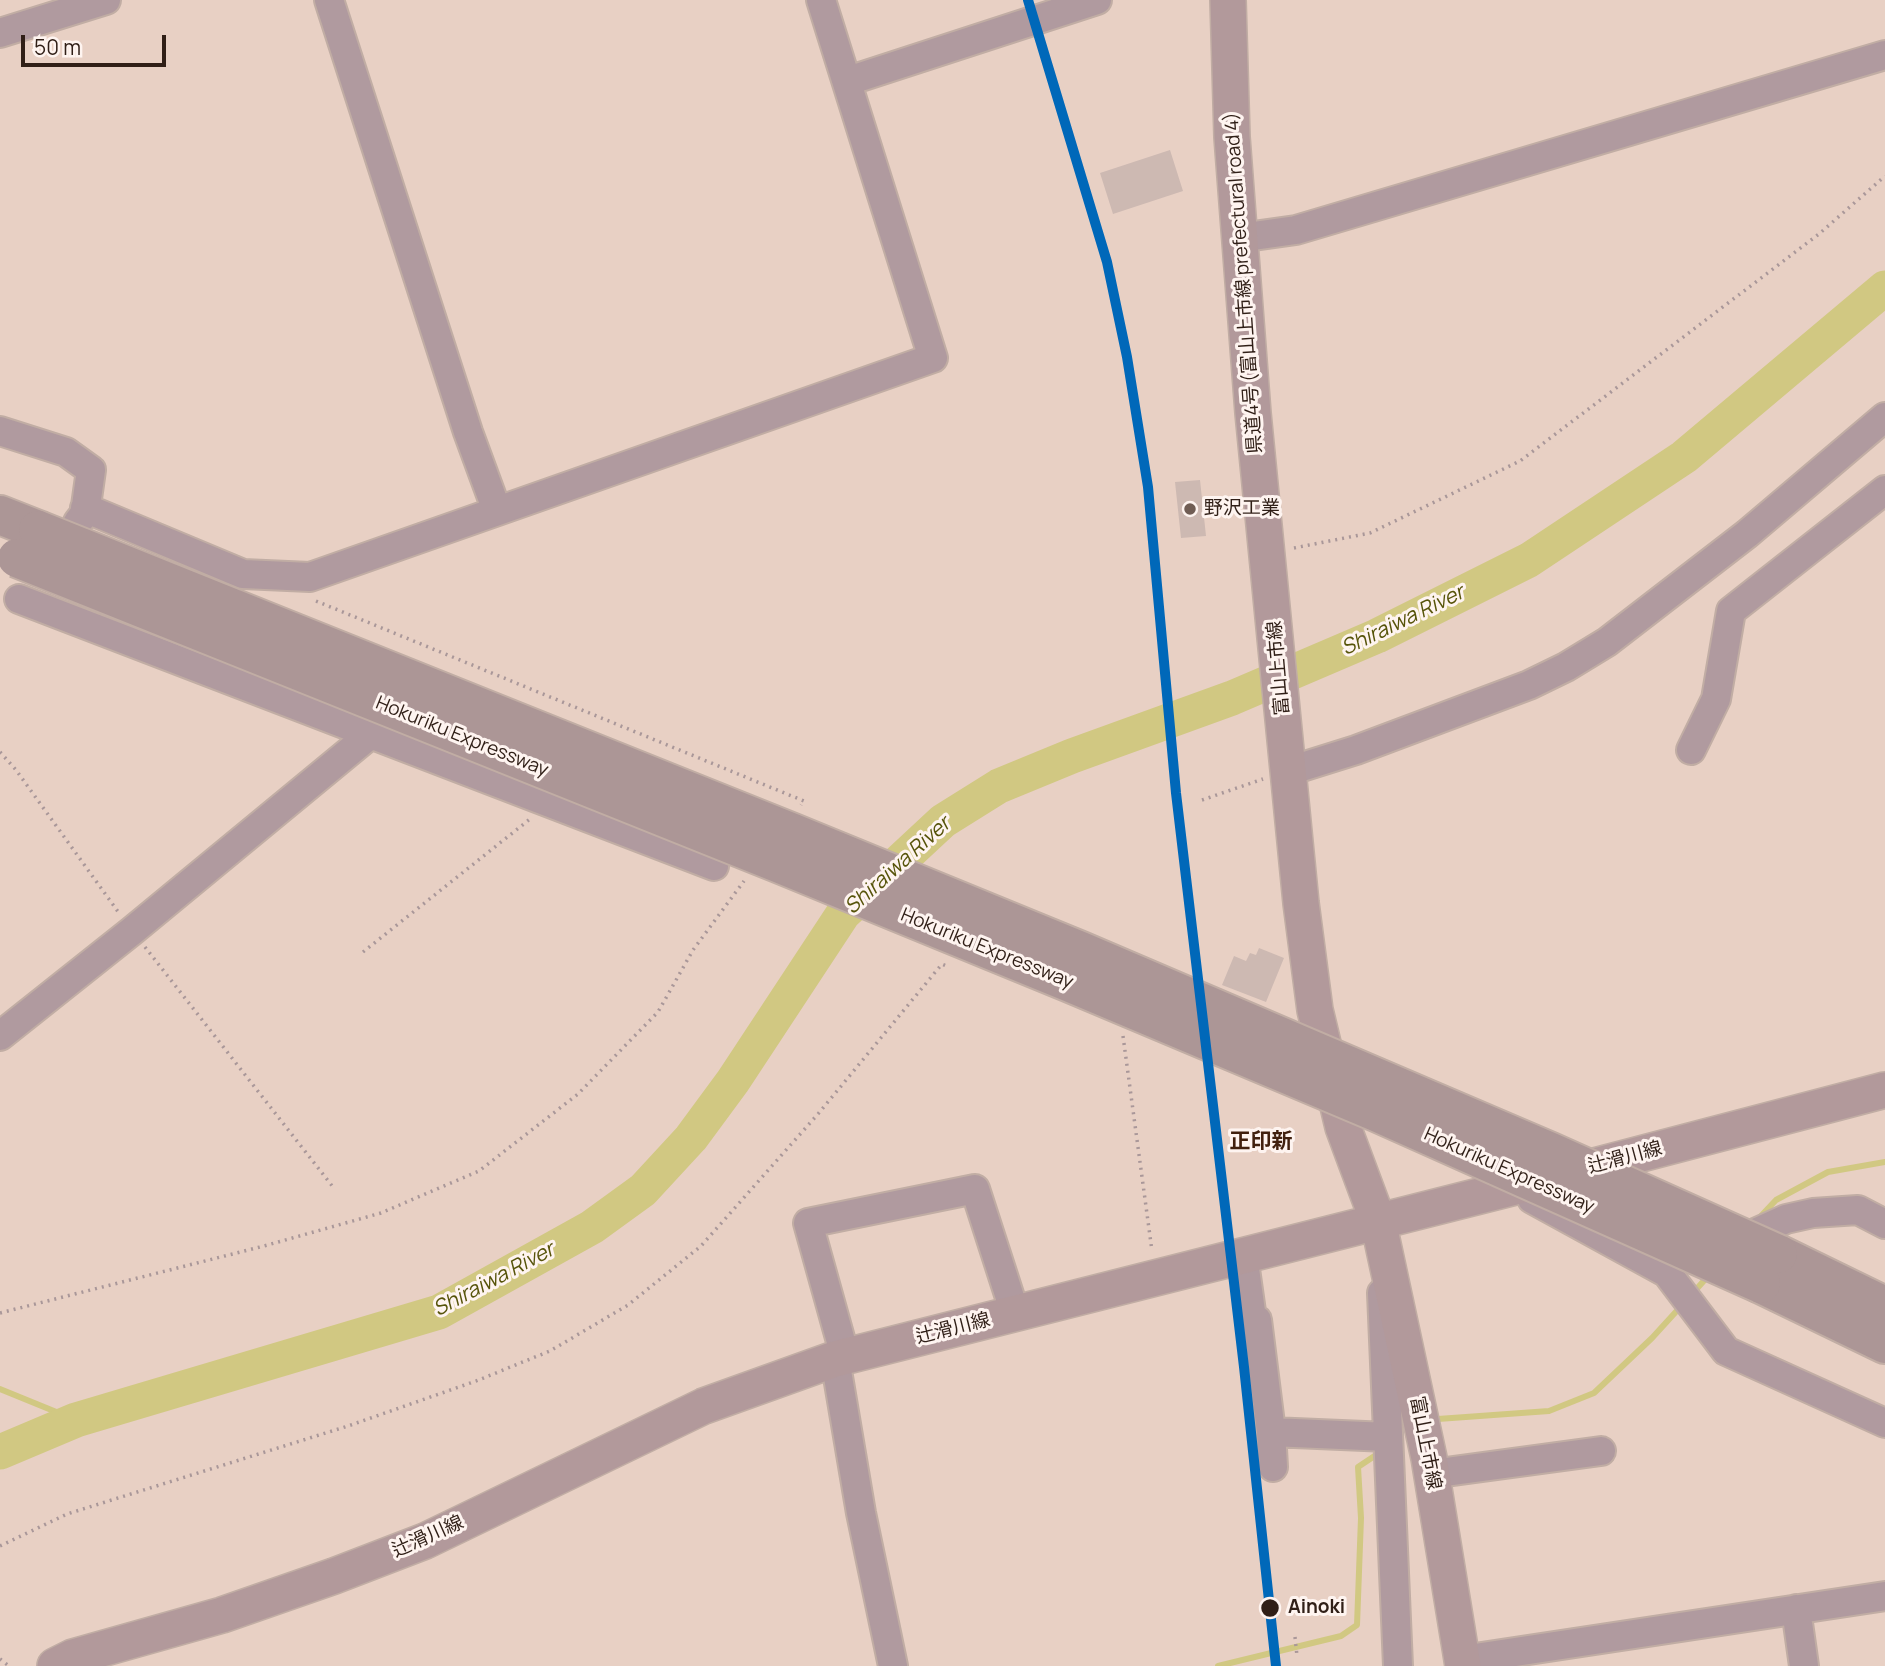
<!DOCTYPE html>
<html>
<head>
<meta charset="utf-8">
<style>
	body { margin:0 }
	#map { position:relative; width:1885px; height:1666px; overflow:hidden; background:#e8d0c4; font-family:Manrope,sans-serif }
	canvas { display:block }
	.scale { position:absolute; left:21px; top:35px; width:145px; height:32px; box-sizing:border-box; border:4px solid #301f17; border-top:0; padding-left:9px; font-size:21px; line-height:24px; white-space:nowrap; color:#301f17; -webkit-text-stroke:5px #fef4f0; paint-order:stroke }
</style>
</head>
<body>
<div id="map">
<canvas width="1885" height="1666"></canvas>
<div class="scale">50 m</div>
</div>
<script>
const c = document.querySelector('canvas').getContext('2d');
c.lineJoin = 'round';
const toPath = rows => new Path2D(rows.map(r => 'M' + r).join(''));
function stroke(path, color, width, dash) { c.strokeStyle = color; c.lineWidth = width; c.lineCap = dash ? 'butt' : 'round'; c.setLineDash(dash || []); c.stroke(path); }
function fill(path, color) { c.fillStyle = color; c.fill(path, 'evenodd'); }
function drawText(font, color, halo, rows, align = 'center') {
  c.font = font + ' Manrope,"Noto Sans JP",sans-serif'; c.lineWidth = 6; c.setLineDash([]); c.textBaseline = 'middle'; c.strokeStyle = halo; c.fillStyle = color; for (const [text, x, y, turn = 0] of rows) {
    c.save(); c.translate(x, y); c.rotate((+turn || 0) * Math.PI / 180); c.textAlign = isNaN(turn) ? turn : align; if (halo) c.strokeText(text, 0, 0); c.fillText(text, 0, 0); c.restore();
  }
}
stroke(toPath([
	[1760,1217,1776,1200,1828,1172,1885,1162],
	[1693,1293,1709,1275],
	[0,1389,76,1420],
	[1431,1423,1438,1419,1549,1411,1594,1393,1652,1338,1683,1304],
	[1218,1666,1341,1636,1357,1625,1361,1518,1358,1467,1382,1451]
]), '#d1c882', 6);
stroke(toPath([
	[0,1452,76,1420,439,1312,592,1227,643,1190,691,1138,733,1081,843,914,943,821,999,786,1072,756,1232,698,1377,636,1529,560,1684,457,1885,288]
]), '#d1c882', 35);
fill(toPath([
	[1170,150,1183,191,1113,214,1100,173],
	[1200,480,1206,536,1181,538,1175,482],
	[1259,948,1284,958,1266,1002,1222,985,1234,956,1246,961,1250,953,1256,955]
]), '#cdb9b2');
const minor = toPath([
	[329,0,468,432,497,511],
	[0,33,106,0],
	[848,81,1097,0],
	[1239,238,1296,230,1885,55],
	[0,431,66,452,91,470,85,513,78,522],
	[85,508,243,574,310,577,933,358,821,0],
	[19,599,714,866],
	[1691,750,1716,699,1731,611,1885,490],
	[1289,771,1356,750,1529,685,1566,667,1607,642,1747,534,1885,417],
	[0,1036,132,931,372,733],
	[1532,1199,1667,1273,1726,1351,1885,1423],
	[1733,1243,1786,1219,1813,1213,1858,1210,1885,1224],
	[1245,1269,1252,1319,1257,1320,1271,1432],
	[1382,1293,1398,1666],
	[845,1356,808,1223,975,1189,1015,1313],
	[835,1359,861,1513,893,1666],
	[1273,1467,1271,1432,1388,1437],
	[1431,1474,1601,1451],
	[1796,1609,1804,1666],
	[1462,1660,1885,1596]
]);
const major = toPath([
	[1228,0,1232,137,1253,413,1301,903,1315,1010,1343,1127,1378,1221,1429,1458,1463,1666],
	[55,1666,73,1657,222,1615,334,1576,425,1541,704,1406,835,1359,1511,1188,1885,1090]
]);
const highway = toPath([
	[0,515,38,530],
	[1778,1254,1885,1306],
	[1761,1284,1885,1344]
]);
stroke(minor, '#c1ada4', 32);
stroke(major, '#c1ada4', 38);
stroke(highway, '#c1ada4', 42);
stroke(toPath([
	[1294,548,1370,533,1520,461,1819,234,1885,176],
	[316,601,804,801,801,805],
	[0,752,16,770,119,913],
	[1202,800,1263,779],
	[145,947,333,1187],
	[363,952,530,819],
	[1123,1036,1152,1251],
	[0,1313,264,1246,381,1213,479,1171,578,1094,658,1012,693,950,744,881],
	[0,1546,67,1514,348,1426,476,1381,550,1351,628,1305,701,1246,818,1114,942,964,949,967],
	[1295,1637,1297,1656],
	[0,1659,9,1666]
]), '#a99799', 3.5, [2, 5]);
stroke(minor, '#b09a9f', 28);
stroke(major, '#b2999b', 35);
stroke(highway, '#ac9696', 38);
const highwayBridge = toPath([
	[38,530,793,833,1081,951,1551,1152,1778,1254],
	[17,558,778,863,1068,982,1376,1112,1761,1284]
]);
stroke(highwayBridge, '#c1ada4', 42, []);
stroke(highwayBridge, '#ac9696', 38);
stroke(toPath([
	[1028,0,1107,262,1127,357,1148,487,1176,793,1244,1367,1276,1666]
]), '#0068b9', 10);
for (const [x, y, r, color] of [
	[1190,509,7,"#705d54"],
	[1270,1608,10,"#301f17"]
]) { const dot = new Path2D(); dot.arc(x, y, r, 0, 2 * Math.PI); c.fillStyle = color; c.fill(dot); stroke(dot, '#fef4f0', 2.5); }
drawText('19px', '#301f17', '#fef4f0', [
	["県道4号 (富山上市線 prefectural road 4)",1244,283,-94],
	["富山上市線",1279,668,-95],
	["Hokuriku Expressway",462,737,22],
	["Hokuriku Expressway",987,949,22],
	["辻滑川線",1625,1158,-15],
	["Hokuriku Expressway",1509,1171,24],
	["辻滑川線",953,1329,-14],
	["富山上市線",1425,1443,79],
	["辻滑川線",428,1537,-24]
]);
drawText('19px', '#301f17', '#fef4f0', [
	["野沢工業",1204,509]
], 'left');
drawText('bold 19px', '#301f17', '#fef4f0', [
	["Ainoki",1288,1608]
], 'left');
drawText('italic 21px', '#57540a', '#fef4f0', [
	["Shiraiwa River",1403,621,-26],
	["Shiraiwa River",898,866,-42],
	["Shiraiwa River",494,1280,-28]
]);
drawText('bold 21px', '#41200e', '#fef4f0', [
	["正印新",1261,1142]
]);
</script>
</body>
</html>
